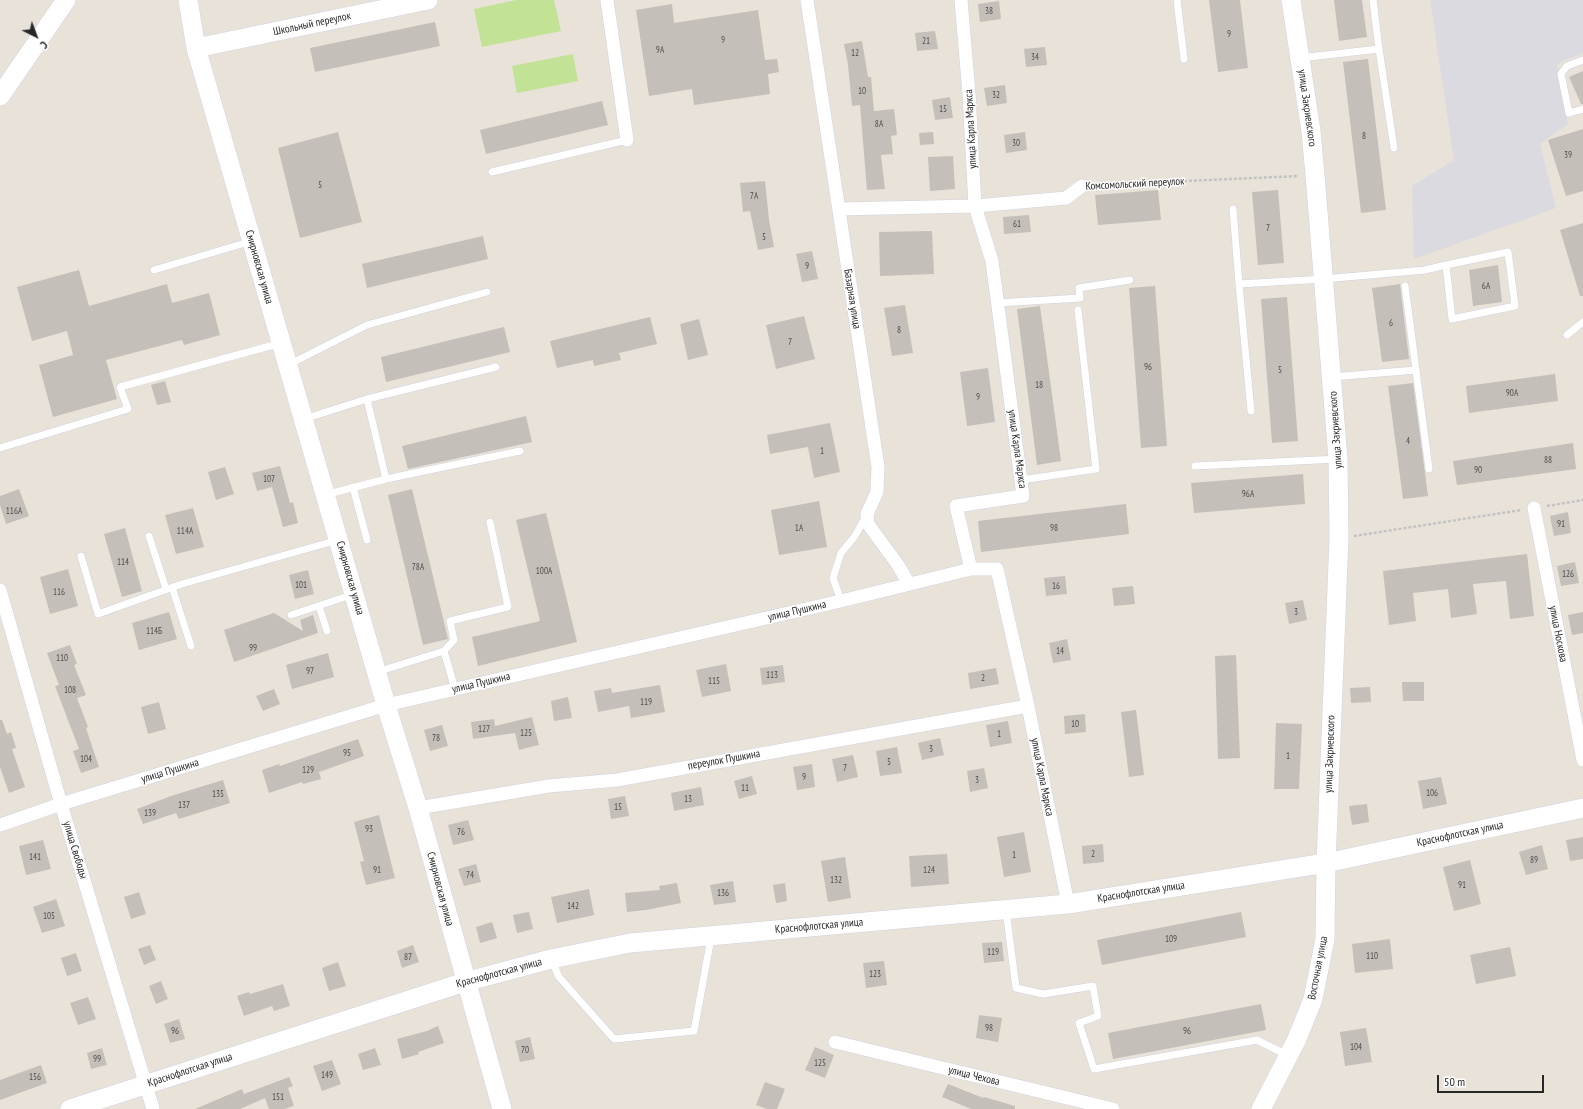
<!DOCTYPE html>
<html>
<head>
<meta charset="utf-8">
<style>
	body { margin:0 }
	#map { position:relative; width:1583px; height:1109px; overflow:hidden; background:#e9e2d9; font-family:"PT Sans Narrow",sans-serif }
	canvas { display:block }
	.north { position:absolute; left:16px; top:16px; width:40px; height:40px; -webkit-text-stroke:3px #fff; paint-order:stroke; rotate:138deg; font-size:11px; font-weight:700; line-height:16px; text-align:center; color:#272727 }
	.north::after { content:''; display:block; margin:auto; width:14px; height:18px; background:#272727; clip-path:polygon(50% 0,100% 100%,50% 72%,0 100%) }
	.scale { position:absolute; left:1437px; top:1075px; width:107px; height:18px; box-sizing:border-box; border:2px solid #272727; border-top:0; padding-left:5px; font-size:12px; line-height:14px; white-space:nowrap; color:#272727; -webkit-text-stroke:3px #fff; paint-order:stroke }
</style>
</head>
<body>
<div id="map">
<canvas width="1583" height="1109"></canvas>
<div class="north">С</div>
<div class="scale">50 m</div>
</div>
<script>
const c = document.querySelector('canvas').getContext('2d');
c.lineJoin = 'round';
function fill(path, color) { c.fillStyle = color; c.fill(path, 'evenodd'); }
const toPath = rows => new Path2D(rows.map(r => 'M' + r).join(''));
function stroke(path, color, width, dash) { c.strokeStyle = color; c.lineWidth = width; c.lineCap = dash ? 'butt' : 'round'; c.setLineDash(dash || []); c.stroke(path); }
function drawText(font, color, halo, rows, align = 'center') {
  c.font = font + ' "PT Sans Narrow",sans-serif'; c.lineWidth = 3; c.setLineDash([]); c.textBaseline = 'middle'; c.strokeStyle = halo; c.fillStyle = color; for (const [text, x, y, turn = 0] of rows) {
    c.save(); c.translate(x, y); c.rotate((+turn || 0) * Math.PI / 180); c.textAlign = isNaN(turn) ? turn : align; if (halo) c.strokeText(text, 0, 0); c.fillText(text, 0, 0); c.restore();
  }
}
fill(toPath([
	[1430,0,1583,0,1583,53,1557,64,1568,124,1540,144,1556,208,1414,259,1412,186,1454,160]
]), '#dcdae1');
fill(toPath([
	[516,0,554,0,561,31,482,47,474,9],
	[573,54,578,81,517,93,512,66]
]), '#c2e395');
fill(toPath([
	[1209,0,1240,0,1248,68,1218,72],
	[1334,0,1362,0,1367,37,1339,41],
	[999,1,1001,19,980,22,978,4],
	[672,4,674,23,758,10,765,60,777,59,779,72,768,74,770,94,694,105,692,89,649,96,636,10],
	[435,22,440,46,315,72,310,48],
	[935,31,938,49,917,51,915,33],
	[862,41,868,77,871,77,874,111,894,109,897,135,891,136,893,154,881,155,885,189,867,190,860,105,852,106,848,65,844,44],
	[1045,47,1047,65,1026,67,1024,49],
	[1368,59,1386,210,1361,213,1343,62],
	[1583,71,1583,104,1581,104,1569,77],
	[1005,85,1007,103,987,106,984,88],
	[950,97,953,118,935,120,932,100],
	[602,101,608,125,486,154,480,130],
	[1583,129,1583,191,1566,196,1548,140],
	[338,132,362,222,300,238,278,148],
	[933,132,934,144,920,145,919,133],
	[1025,132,1027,150,1006,153,1004,135],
	[953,156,955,189,930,191,928,157],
	[765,181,769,220,774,247,758,250,750,211,743,212,740,183],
	[1158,190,1161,220,1098,225,1095,195],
	[1278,190,1284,263,1258,265,1252,192],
	[1029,215,1031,232,1004,234,1003,217],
	[1583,223,1583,296,1580,296,1560,230],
	[932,231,934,274,880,276,879,232],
	[483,236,488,259,367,288,362,264],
	[812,251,818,279,802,282,796,254],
	[1498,265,1502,302,1473,306,1469,270],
	[79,270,89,306,167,284,172,303,209,293,220,335,184,345,182,340,106,360,117,399,53,417,39,365,73,355,67,331,32,341,17,287],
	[1400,284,1409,359,1382,362,1372,288],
	[1155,286,1167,446,1141,448,1129,288],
	[1287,297,1298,441,1272,443,1261,299],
	[905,305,913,353,892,356,884,308],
	[1040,306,1061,461,1037,465,1017,309],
	[804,316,815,359,776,369,766,325],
	[650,317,657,344,619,353,621,360,594,366,593,360,557,368,550,341],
	[699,319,708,355,688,360,680,324],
	[504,327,510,352,386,382,381,357],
	[988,368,995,422,967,426,960,372],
	[1555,374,1558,401,1469,413,1466,386],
	[165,381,171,402,157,405,151,385],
	[1413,383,1428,496,1403,499,1388,386],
	[526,416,532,442,408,469,402,446],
	[830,423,840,472,814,478,808,447,770,454,767,435],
	[1573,443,1576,469,1457,485,1453,461],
	[280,466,290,503,293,502,298,523,283,527,272,487,257,491,252,473],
	[225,467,234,494,216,500,208,472],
	[1303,474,1305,504,1194,513,1191,483],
	[19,489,29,516,6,524,0,505,0,496],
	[412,489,448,639,423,645,388,495],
	[819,501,827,547,779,555,771,510],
	[1126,504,1129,534,981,552,978,521],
	[193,508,204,547,176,554,165,515],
	[1568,512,1571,533,1554,536,1550,516],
	[546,513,577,642,478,666,472,637,540,621,516,520],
	[125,528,142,591,122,597,104,534],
	[1527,554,1534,616,1510,619,1506,581,1473,584,1477,614,1451,618,1448,589,1413,593,1416,621,1389,625,1383,571],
	[1575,562,1579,583,1561,586,1557,566],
	[68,569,78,606,50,614,40,577],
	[308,570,314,594,295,599,289,575],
	[1065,576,1067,594,1046,596,1044,578],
	[1133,586,1135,604,1114,606,1112,588],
	[1303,600,1307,620,1289,624,1285,603],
	[169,612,177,639,139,650,132,623],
	[1583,612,1583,633,1572,635,1568,615],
	[274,613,303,631,300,620,313,615,318,633,234,662,224,630],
	[1067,639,1071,660,1053,663,1049,643],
	[70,645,77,664,74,665,86,695,77,698,88,727,86,728,99,767,81,773,73,751,79,749,55,686,59,685,47,653],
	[328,653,334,677,292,689,286,665],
	[1236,655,1240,758,1218,759,1215,656],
	[726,664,731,691,702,697,696,670],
	[783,665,785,682,762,685,760,668],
	[996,668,999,684,970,689,968,673],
	[1402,682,1424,682,1424,701,1403,701],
	[660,685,665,712,631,718,629,706,598,712,594,691,611,688,612,693],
	[1370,687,1371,702,1351,703,1350,688],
	[274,689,280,704,263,711,256,696],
	[568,697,572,718,554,721,551,701],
	[159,702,166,729,148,734,141,707],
	[1136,710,1144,775,1129,777,1121,712],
	[1085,714,1086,732,1065,734,1064,716],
	[532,717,539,745,519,750,515,733,473,739,471,722,494,719,495,726],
	[0,720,2,720,7,734,11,732,16,748,12,749,25,787,9,793,0,767],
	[1008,721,1012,743,990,747,986,725],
	[1276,723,1302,724,1299,789,1274,789],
	[442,725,448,746,430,751,424,730],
	[940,738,944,755,922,760,918,743],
	[358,739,364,756,319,772,321,779,303,784,302,782,269,793,262,770,279,764,280,766],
	[897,747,902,773,880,776,876,751],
	[853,755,858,777,837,782,832,759],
	[812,764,815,787,797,790,793,767],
	[984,768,988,788,970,792,967,771],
	[752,776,757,794,739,799,734,781],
	[1441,777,1447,804,1423,809,1418,781],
	[223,780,230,803,179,819,176,813,143,824,137,809,171,796],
	[701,787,704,805,674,811,671,793],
	[625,796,629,816,611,819,608,799],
	[1367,804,1369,822,1352,825,1349,806],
	[379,815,395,878,366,885,360,862,364,861,354,822],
	[468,820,474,840,453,845,448,825],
	[1024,832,1031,872,1004,877,997,837],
	[1583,837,1583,859,1570,861,1566,840],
	[43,840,51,869,26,875,19,846],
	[1103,844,1104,862,1083,864,1082,846],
	[1542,845,1548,869,1526,875,1519,852],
	[947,854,949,884,911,887,909,856],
	[845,857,851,898,828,902,821,861],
	[1470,860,1481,904,1454,911,1443,867],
	[476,864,481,882,464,886,458,869],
	[733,881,736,902,714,905,710,885],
	[677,883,681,903,646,910,627,912,625,893,660,890,659,886],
	[785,883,787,901,776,903,773,885],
	[589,889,594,915,557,923,551,897],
	[139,892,146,914,131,919,124,897],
	[56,899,65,926,42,933,33,907],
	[529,912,533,929,517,933,513,915],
	[1241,912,1246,937,1102,965,1097,940],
	[492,922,497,938,480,943,476,927],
	[1390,939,1393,969,1355,973,1352,944],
	[1002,942,1004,961,984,963,982,943],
	[150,945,156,960,144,965,138,949],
	[413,945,419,962,402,968,397,951],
	[1510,947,1516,976,1476,984,1470,955],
	[76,953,82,971,67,976,61,958],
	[884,961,887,985,866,988,863,963],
	[338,962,346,986,329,991,322,968],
	[161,981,168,999,156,1004,149,986],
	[283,984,290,1006,274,1011,272,1006,244,1016,237,996,249,992,250,994],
	[88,997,96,1019,78,1025,70,1003],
	[1261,1004,1266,1030,1113,1059,1108,1033],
	[979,1015,1002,1018,998,1042,976,1038],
	[179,1019,185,1039,170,1043,164,1024],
	[438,1026,444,1043,418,1052,419,1054,402,1059,397,1039,427,1031],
	[1366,1028,1372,1062,1345,1066,1340,1032],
	[530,1037,535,1059,520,1062,515,1041],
	[815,1047,834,1055,825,1078,805,1070],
	[102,1048,107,1065,91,1069,87,1053],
	[375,1048,381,1065,363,1070,358,1054],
	[332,1060,341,1084,322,1091,313,1066],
	[41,1065,47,1083,0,1100,0,1080],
	[289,1077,293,1086,288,1088,294,1106,285,1109,269,1109,265,1098,240,1109,195,1109,242,1089,244,1094],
	[765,1082,785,1089,777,1109,767,1109,756,1105],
	[948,1084,983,1098,984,1097,1015,1106,1015,1109,971,1109,942,1097]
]), '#c4bfb9');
const lane = toPath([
	[1177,0,1184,59],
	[1379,49,1394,148],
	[1300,58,1379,49,1373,0],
	[1583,60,1567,66,1561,74,1569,113,1583,109],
	[492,172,627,140],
	[1233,209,1239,284,1324,279,1425,270,1446,265,1508,252,1515,306,1452,319,1446,265],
	[154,270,252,241],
	[1239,284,1251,411],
	[1405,286,1416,370],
	[997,303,1080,298,1079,288,1130,280],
	[1567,335,1583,322],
	[288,365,367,325,487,292],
	[1332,377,1416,370,1429,469],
	[367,399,496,367],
	[304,419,367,399,386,479,325,495],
	[0,448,128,409,120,387,281,343],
	[1195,466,1338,459],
	[386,479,520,451],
	[1021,480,1096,469,1078,310],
	[353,487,367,540],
	[149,536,166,589],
	[81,556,98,614,182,584,338,540],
	[172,587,191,646],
	[841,601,833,578,841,553,855,536,866,516],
	[319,606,327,631],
	[291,615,354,594],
	[444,651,454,640,450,621,508,607,490,522],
	[377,672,444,651,455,689],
	[1006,910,1016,988,1043,994,1093,986,1098,1016,1079,1023,1094,1069,1257,1040,1287,1055],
	[551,959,559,977,614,1039,694,1031,711,938]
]);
const street = toPath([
	[607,0,627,140],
	[807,0,878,467,877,492,867,514,868,524,898,565,909,584],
	[961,0,969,94,975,206,992,261,1023,496,956,506,971,569,997,569,1028,706,1068,904],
	[839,209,975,206,1066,198,1082,186],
	[1534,508,1583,760],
	[0,590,61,804,153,1109],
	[418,808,549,786,617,780,1028,706],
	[0,825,61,804,386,705,841,601,971,569],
	[835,1042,1113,1109]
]);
const secondary = toPath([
	[188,0,196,48,386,705,418,808,502,1109],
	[196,48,428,0],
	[0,96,66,0],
	[70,1109,465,982,551,959,630,943,1068,904,1326,863,1583,808],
	[1261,1109,1297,1039,1313,999,1325,939,1326,863,1339,538,1338,459,1315,175,1311,131,1291,0]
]);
stroke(lane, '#cfd2df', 8);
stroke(street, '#cfd2df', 14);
stroke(secondary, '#cfd2df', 20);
stroke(toPath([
	[1094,185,1299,176],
	[1547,506,1583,500],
	[1354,536,1521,510]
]), '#c3c3c3', 2.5, [3, 2]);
stroke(lane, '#fff', 7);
stroke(street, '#fff', 13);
stroke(secondary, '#fff', 19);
drawText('9px', '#4e4d4c', null, [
	["38",989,11],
	["9",1229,34],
	["9",723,40],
	["21",926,41],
	["9А",660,50],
	["12",855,53],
	["34",1035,57],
	["10",862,91],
	["32",996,95],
	["15",943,109],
	["8А",879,124],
	["8",1364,136],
	["30",1016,143],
	["39",1568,155],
	["5",320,185],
	["7А",754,196],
	["61",1017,224],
	["7",1268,228],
	["5",764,237],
	["9",807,266],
	["6А",1486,286],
	["6",1391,323],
	["8",899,330],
	["7",790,342],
	["96",1148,367],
	["5",1280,370],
	["18",1039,385],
	["90А",1512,393],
	["9",978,397],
	["4",1408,441],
	["1",822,451],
	["88",1548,460],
	["90",1478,470],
	["107",269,479],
	["96А",1248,494],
	["116А",14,511],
	["91",1561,524],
	["1А",799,528],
	["98",1054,528],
	["114А",185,531],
	["114",123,562],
	["78А",418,567],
	["100А",544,571],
	["126",1568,574],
	["101",301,585],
	["16",1056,586],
	["116",59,592],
	["3",1296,612],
	["114Б",154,631],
	["99",253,648],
	["14",1060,651],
	["110",62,658],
	["97",310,671],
	["113",772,675],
	["2",983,678],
	["115",714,681],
	["108",70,690],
	["119",646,702],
	["10",1075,724],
	["127",484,729],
	["125",526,733],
	["1",999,734],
	["78",436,738],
	["3",931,749],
	["95",347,753],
	["1",1288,756],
	["104",86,759],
	["5",889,762],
	["7",845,768],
	["129",308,770],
	["9",804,777],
	["3",977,780],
	["11",745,788],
	["106",1432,793],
	["135",218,794],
	["13",688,799],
	["137",184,805],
	["15",618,807],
	["139",150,813],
	["93",369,829],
	["76",461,832],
	["2",1093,854],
	["1",1014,855],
	["141",35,857],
	["89",1534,860],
	["91",377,870],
	["124",929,870],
	["74",470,875],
	["132",836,880],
	["91",1462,885],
	["136",723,893],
	["142",573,906],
	["105",49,916],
	["109",1171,939],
	["119",993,952],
	["110",1372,956],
	["87",408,957],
	["123",875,974],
	["98",989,1028],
	["96",175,1031],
	["96",1187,1031],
	["104",1356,1047],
	["70",525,1050],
	["99",97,1059],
	["125",820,1063],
	["149",327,1075],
	["156",35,1077],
	["151",278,1097]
]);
drawText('11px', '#272727', '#fff', [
	["Школьный переулок",312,24,-12],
	["улица Закриевского",1307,108,82],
	["улица Карла Маркса",971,129,-93],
	["Комсомольский переулок",1135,184,-3],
	["Смирновская улица",259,267,74],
	["Базарная улица",852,299,81],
	["улица Закриевского",1336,430,-94],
	["улица Карла Маркса",1017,449,82],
	["Смирновская улица",350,578,74],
	["улица Пушкина",797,611,-13],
	["улица Носкова",1558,634,79],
	["улица Пушкина",481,683,-13],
	["улица Закриевского",1330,754,-88],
	["переулок Пушкина",724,760,-10],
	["улица Пушкина",170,771,-17],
	["улица Карла Маркса",1042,777,79],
	["Краснофлотская улица",1460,834,-12],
	["улица Свободы",75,850,73],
	["Смирновская улица",440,889,75],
	["Краснофлотская улица",1141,892,-9],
	["Краснофлотская улица",819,926,-5],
	["Восточная улица",1318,968,-79],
	["Краснофлотская улица",499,973,-15],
	["Краснофлотская улица",190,1070,-18],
	["улица Чехова",974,1076,14]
]);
</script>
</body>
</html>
